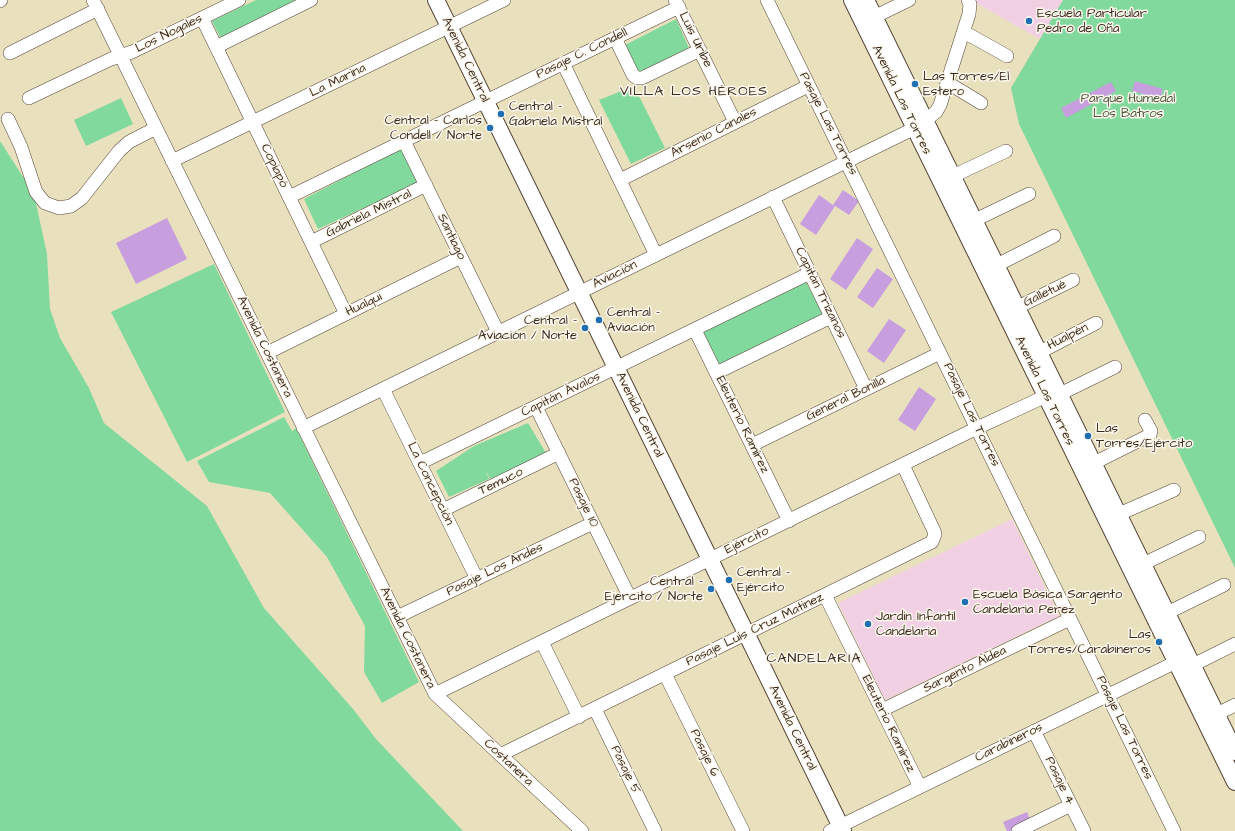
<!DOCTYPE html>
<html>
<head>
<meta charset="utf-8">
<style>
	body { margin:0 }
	canvas { display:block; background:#e9e1be }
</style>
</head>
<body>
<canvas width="1235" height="831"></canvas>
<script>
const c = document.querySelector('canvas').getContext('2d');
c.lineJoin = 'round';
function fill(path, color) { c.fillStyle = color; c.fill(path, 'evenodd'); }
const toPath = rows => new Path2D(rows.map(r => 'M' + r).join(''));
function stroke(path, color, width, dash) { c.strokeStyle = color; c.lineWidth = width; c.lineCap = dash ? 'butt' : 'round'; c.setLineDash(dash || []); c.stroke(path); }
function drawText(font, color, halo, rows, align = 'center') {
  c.font = font + ' "Architects Daughter",sans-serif'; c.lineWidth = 3; c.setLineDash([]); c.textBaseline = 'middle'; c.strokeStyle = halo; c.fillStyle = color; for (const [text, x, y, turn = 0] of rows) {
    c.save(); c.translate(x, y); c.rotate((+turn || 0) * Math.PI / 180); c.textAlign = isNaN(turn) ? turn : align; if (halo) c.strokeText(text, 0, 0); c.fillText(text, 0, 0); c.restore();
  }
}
fill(toPath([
	[977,0,1063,0,1040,39,976,3],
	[1012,519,1059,616,885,700,838,603]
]), '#f1d0e3');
fill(toPath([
	[256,0,301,0,222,41,212,21],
	[1063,0,1235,0,1235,568,1019,124,1011,88],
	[676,19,689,48,638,73,625,45],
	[634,86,665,148,631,164,599,100],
	[121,98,133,124,86,146,74,120],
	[0,141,34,194,47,254,50,309,60,338,89,388,104,423,207,506,264,608,353,709,376,739,463,831,0,831],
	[402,148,418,183,318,229,304,199],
	[214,264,285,412,187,462,111,312],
	[806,282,823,315,719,365,703,332],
	[284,417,292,431,296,428,419,682,382,703,364,672,365,626,327,557,270,493,209,482,197,461],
	[528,423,546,453,490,479,485,469,489,479,449,497,436,471,474,446]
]), '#81d99e');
fill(toPath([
	[1135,81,1163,89,1160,99,1132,91],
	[1111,82,1116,91,1066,118,1061,108],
	[843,190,859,201,849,215,835,206,816,235,800,224,819,195,833,205],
	[167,218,187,259,136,284,116,243],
	[857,238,873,249,846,290,830,279],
	[877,268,893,279,873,308,857,297],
	[889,319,906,330,884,363,867,351],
	[919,387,936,399,915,431,898,420],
	[1027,812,1032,824,1014,831,1007,831,1003,822]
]), '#c79ede');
const minor = toPath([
	[93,0,435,694,582,831],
	[675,0,735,122],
	[767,0,1174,831],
	[0,1,1,0],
	[874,17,909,0],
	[202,18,346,314],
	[964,32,1007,56],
	[615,38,633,75,637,78,642,78,700,50],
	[216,47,311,0],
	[10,53,98,9],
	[563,63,656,255],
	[948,83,981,103],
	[29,98,111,59,132,52,239,0],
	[8,119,21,147,36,192,45,203,59,208,71,206,82,198,119,151,129,142,156,128],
	[404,141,498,332],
	[172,161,504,0],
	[953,176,1006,151],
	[620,180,808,86],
	[289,197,679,7],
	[773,197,866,389],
	[975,220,1029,194],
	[311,242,426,185],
	[997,265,1054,236],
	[1018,307,1073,280],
	[695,330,789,521],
	[1040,352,1096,323],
	[267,353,461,257],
	[716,373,831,317],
	[383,389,477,579],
	[536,407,630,598],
	[303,428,915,128,936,112,940,105,969,14,970,4,968,0],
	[752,445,940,353],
	[420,463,810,273],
	[1094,463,1150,435,1151,431,1145,420],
	[443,510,559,453],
	[1119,514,1174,490],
	[1143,564,1199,537],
	[825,595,920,787],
	[1167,613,1224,585],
	[397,617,593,523],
	[542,642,579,717],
	[1193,665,1235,644],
	[665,674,743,831],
	[435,694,977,428,1046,396,1060,394,1115,367],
	[595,709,655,831],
	[882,710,1070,619],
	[1217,714,1235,705],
	[1034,731,1084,831],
	[500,755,932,542,935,534,934,531,903,465],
	[830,831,1176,662,1186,660],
	[1018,831,1071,805]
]);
const tertiary = toPath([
	[436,0,843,831],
	[852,0,1235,782],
	[866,0,1235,752]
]);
stroke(minor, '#554536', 14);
stroke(tertiary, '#554536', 18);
stroke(minor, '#fff', 13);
stroke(tertiary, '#fff', 16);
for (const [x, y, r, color] of [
	[1029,21,4,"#1f6fb2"],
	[915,84,4,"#1f6fb2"],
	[501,114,4,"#1f6fb2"],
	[490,128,4,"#1f6fb2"],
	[599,320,4,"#1f6fb2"],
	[585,328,4,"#1f6fb2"],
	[1088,436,4,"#1f6fb2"],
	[729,580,4,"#1f6fb2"],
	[711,589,4,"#1f6fb2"],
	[965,602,4,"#1f6fb2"],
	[868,624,4,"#1f6fb2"],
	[1159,642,4,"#1f6fb2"]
]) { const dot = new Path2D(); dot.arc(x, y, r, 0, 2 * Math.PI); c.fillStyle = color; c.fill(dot); stroke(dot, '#fbf7ec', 1.5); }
drawText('13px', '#3b2a1e', '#fbf7ec', [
	["Escuela Particular",1037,14],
	["Pedro de Oña",1037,29],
	["Las Torres/El",923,77],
	["Estero",923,92],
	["Central -",509,107],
	["Gabriela Mistral",509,122],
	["Central - Carlos",482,121,"right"],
	["Condell / Norte",482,136,"right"],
	["Central -",607,313],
	["Aviación",607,328],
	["Central -",577,321,"right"],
	["Aviación / Norte",577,336,"right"],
	["Las",1096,429],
	["Torres/Ejército",1096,444],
	["Central -",737,573],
	["Ejército",737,588],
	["Central -",703,582,"right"],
	["Ejercito / Norte",703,597,"right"],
	["Escuela Básica Sargento",973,595],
	["Candelaria Perez",973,610],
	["Jardín Infantil",876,617],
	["Candelaria",876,632],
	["Las",1151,635,"right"],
	["Torres/Carabineros",1151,650,"right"]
], 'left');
drawText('13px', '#3b2a1e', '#fbf7ec', [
	["Los Nogales",169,34,-26],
	["Luis Uribe",695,40,64],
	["Pasaje C. Condell",582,54,-26],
	["Avenida Central",465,60,64],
	["La Marina",338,81,-26],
	["Avenida Las Torres",901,100,64],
	["Pasaje Las Torres",828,124,63],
	["Arsenio Canales",714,133,-27],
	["Copiapó",274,166,64],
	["Gabriela Mistral",369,214,-26],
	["Santiago",451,237,64],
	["Aviación",615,275,-26],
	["Capitán Trizanos",820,293,64],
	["Galletué",1045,294,-26],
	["Hualqui",364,305,-26],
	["Hualpén",1068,337,-27],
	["Avenida Costanera",264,347,64],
	["Avenida Las Torres",1044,391,64],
	["Capitán Ávalos",561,395,-26],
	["General Bonilla",846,399,-26],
	["Avenida Central",639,415,64],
	["Pasaje Las Torres",971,415,64],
	["Eleuterio Ramírez",742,425,64],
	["Temuco",501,482,-26],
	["La Concepción",430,484,64],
	["Pasaje 10",583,503,64],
	["Ejército",747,541,-26],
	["Pasaje Los Andes",495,570,-26],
	["Pasaje Luís Cruz Matinez",755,630,-26],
	["Avenida Costanera",407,638,64],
	["Sargento Aldea",965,670,-26],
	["Eleuterio Ramírez",888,724,64],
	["Avenida Central",792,728,64],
	["Pasaje Las Torres",1124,728,64],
	["Carabineros",1009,743,-26],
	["Pasaje 6",704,753,64],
	["Costanera",508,763,43],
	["Pasaje 5",625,770,64],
	["Pasaje 4",1059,781,64]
]);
drawText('13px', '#4c563e', '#fbf7ec', [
	["Parque Humedal",1128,99],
	["Los Batros",1128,114]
]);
c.letterSpacing = '1px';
drawText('14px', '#3b2a1e', '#fbf7ec', [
	["VILLA LOS HÉROES",694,92],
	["CANDELARIA",814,659]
]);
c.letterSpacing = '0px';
</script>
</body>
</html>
